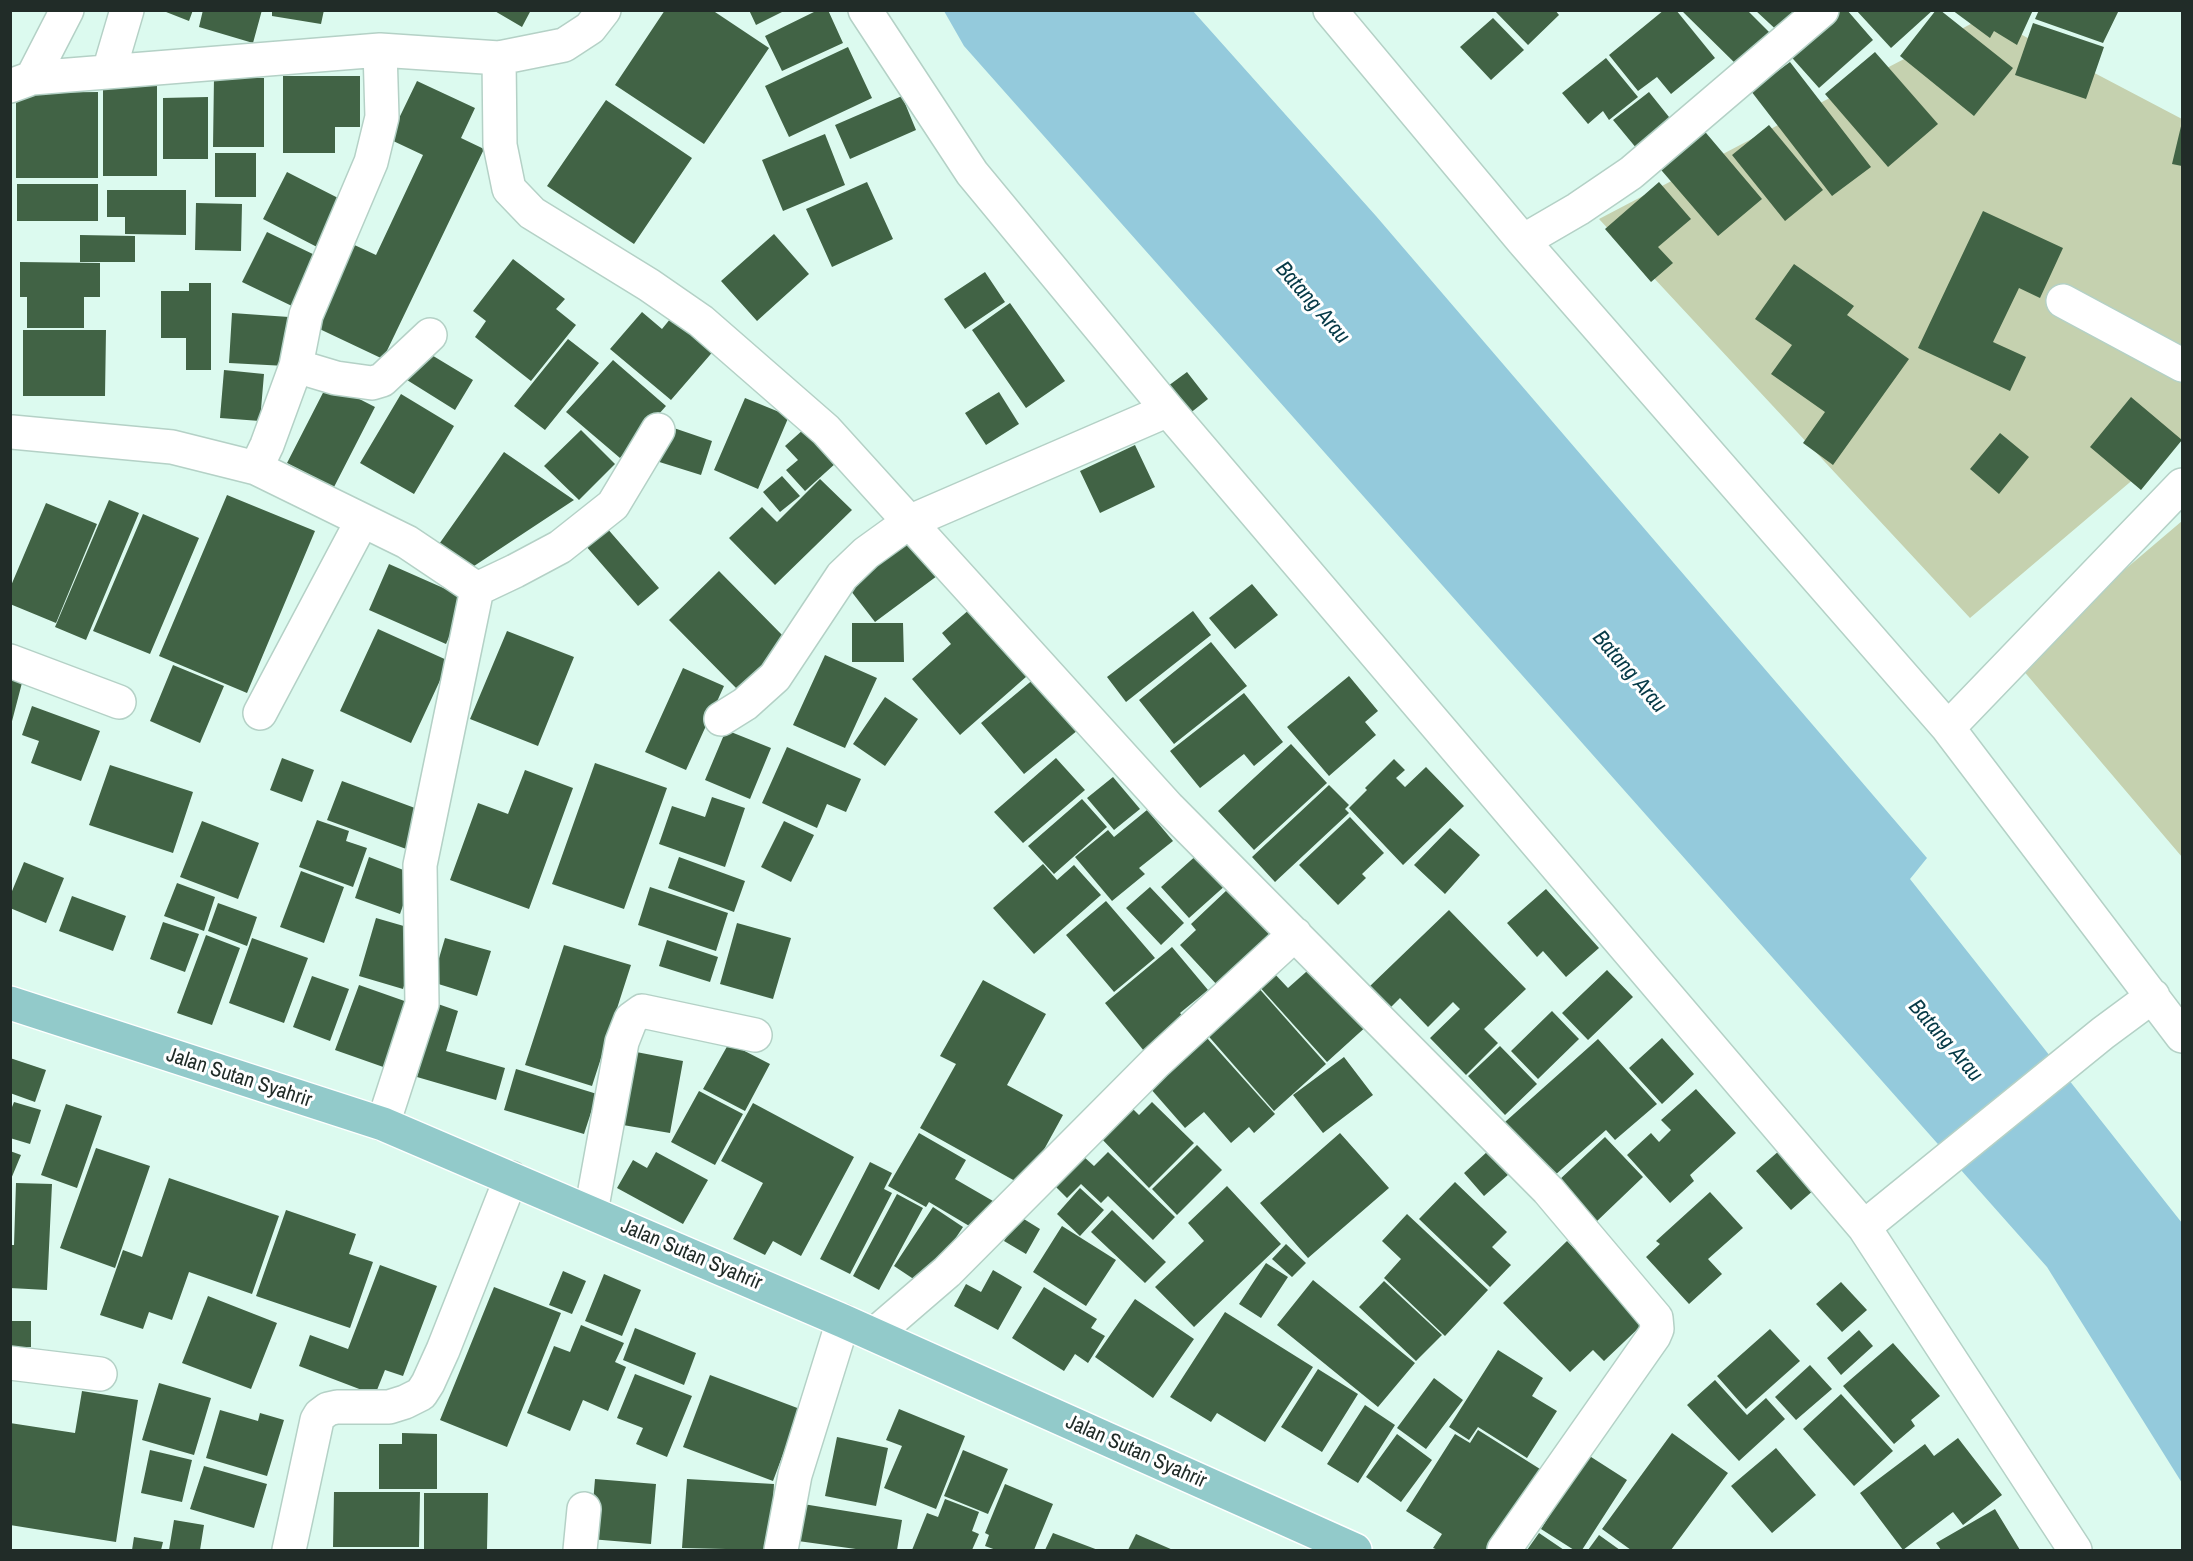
<!DOCTYPE html>
<html>
<head>
<meta charset="utf-8">
<style>
	body { margin:0 }
	#map { position:relative; width:2193px; height:1561px; overflow:hidden; background:#dcfaef; font-family:"Archivo Narrow",sans-serif }
	canvas { display:block }
	.frame { position:absolute; inset:0; border:12px solid #212c28; pointer-events:none }
</style>
</head>
<body>
<div id="map">
<canvas width="2193" height="1561"></canvas>
<div class="frame"></div>
</div>
<script>
const c = document.querySelector('canvas').getContext('2d');
c.lineJoin = 'round';
function fill(path, color) { c.fillStyle = color; c.fill(path, 'evenodd'); }
const toPath = rows => new Path2D(rows.map(r => 'M' + r).join(''));
function stroke(path, color, width, dash) { c.strokeStyle = color; c.lineWidth = width; c.lineCap = dash ? 'butt' : 'round'; c.setLineDash(dash || []); c.stroke(path); }
function drawText(font, color, halo, rows, align = 'center') {
  c.font = font + ' "Archivo Narrow",sans-serif'; c.lineWidth = 6; c.setLineDash([]); c.textBaseline = 'middle'; c.strokeStyle = halo; c.fillStyle = color; for (const [text, x, y, turn = 0] of rows) {
    c.save(); c.translate(x, y); c.rotate((+turn || 0) * Math.PI / 180); c.textAlign = isNaN(turn) ? turn : align; if (halo) c.strokeText(text, 0, 0); c.fillText(text, 0, 0); c.restore();
  }
}
fill(toPath([
	[1986,16,2182,119,2182,438,1970,618,1599,219],
	[2182,521,2182,857,2016,662]
]), '#c5d1af');
fill(toPath([
	[944,11,1193,11,1376,216,1927,858,1910,879,2182,1223,2182,1483,2047,1267,964,46]
]), '#94cadc');
fill(toPath([
	[161,10,193,10,189,21],
	[203,10,262,10,253,43,199,27],
	[272,10,324,10,321,24,272,16],
	[493,10,531,10,522,27],
	[665,10,712,10,769,48,704,144,615,85],
	[749,10,786,10,756,25],
	[818,10,828,10,843,43,782,71,765,36],
	[1494,10,1555,10,1559,15,1528,45],
	[1664,10,1676,10,1715,58,1671,94,1657,77,1638,91,1609,55],
	[1681,10,1747,10,1773,36,1741,69],
	[1755,10,1808,10,1783,36],
	[1831,10,1847,10,1873,40,1819,88,1786,51],
	[1856,10,1933,10,1891,48],
	[1936,10,1940,10,2013,68,1974,116,1900,56],
	[1952,10,2033,10,2017,45,1994,31,1990,38],
	[2039,10,2119,10,2103,43,2035,19],
	[1493,18,1524,50,1491,80,1460,47],
	[2033,23,2104,47,2086,99,2015,75],
	[848,47,872,98,789,137,765,86],
	[1875,52,1938,124,1888,167,1825,94],
	[1606,58,1638,97,1609,120,1603,111,1588,124,1562,93],
	[1790,62,1871,167,1832,196,1751,91],
	[283,76,360,76,360,127,335,127,335,153,283,153],
	[214,77,264,78,264,147,213,147],
	[417,81,475,108,461,138,484,149,383,359,309,324,348,242,376,255,423,155,389,139],
	[103,84,157,84,157,176,103,176],
	[98,92,98,178,16,178,16,93],
	[1649,92,1677,127,1642,155,1613,120],
	[902,96,916,130,850,159,835,125],
	[208,97,208,159,163,159,163,98],
	[606,100,692,158,634,244,547,186],
	[2182,122,2182,166,2172,164],
	[1769,125,1823,190,1785,221,1732,155],
	[1701,127,1762,199,1718,236,1656,164],
	[825,134,845,185,783,211,762,160],
	[215,153,256,153,256,197,215,197],
	[287,172,342,200,317,247,263,219],
	[867,182,893,239,832,267,806,209],
	[1659,182,1691,219,1658,247,1673,263,1651,282,1605,229],
	[17,184,98,184,98,221,17,221],
	[107,190,186,190,186,235,125,234,125,217,107,217],
	[196,203,242,204,241,251,195,250],
	[1983,211,2063,248,2040,298,2019,288,1993,342,2026,357,2010,391,1918,348],
	[267,232,319,257,294,307,242,282],
	[774,234,809,274,757,321,721,281],
	[80,235,135,236,135,262,80,262],
	[513,259,565,299,556,309,576,325,531,381,475,337,486,321,473,311],
	[20,262,100,263,100,297,84,297,84,328,27,328,27,297,20,297],
	[1794,264,1854,306,1847,315,1909,359,1833,465,1803,443,1825,412,1771,374,1792,345,1755,319],
	[985,272,1005,302,965,329,944,299],
	[189,283,211,283,211,370,186,370,186,338,161,338,161,291,189,291],
	[1010,303,1065,381,1026,408,972,330],
	[642,312,662,329,675,313,716,348,671,400,610,349],
	[232,313,289,317,286,366,229,363],
	[23,330,106,330,105,396,23,396],
	[568,339,599,363,545,430,514,406],
	[425,351,473,380,455,410,407,380],
	[613,360,666,406,620,458,566,412],
	[224,370,264,374,260,421,220,418],
	[1187,372,1208,399,1189,414,1168,386],
	[328,383,375,407,334,487,287,463],
	[999,392,1019,424,986,445,965,413],
	[401,394,454,426,414,494,360,463],
	[2131,397,2182,440,2141,490,2090,447],
	[745,398,789,416,758,489,714,470],
	[665,425,712,441,701,475,653,460],
	[804,429,836,463,805,491,786,470,798,460,785,446],
	[581,430,615,464,579,500,544,466],
	[2000,433,2029,457,1999,494,1970,469],
	[1135,445,1155,487,1100,513,1080,471],
	[504,452,574,500,468,570,437,547],
	[782,476,800,496,780,512,763,492],
	[820,479,852,510,775,585,729,538,762,507,777,522],
	[227,495,315,531,247,693,159,656],
	[109,500,139,513,86,640,55,627],
	[46,503,97,524,56,623,10,604,10,588],
	[143,514,199,538,150,654,93,631],
	[606,527,659,588,638,606,585,545],
	[907,535,937,576,875,622,844,582],
	[389,564,466,598,446,644,369,610],
	[719,571,789,642,739,691,669,620],
	[1252,584,1278,615,1235,649,1209,618],
	[977,603,1035,669,960,735,912,679,951,644,942,633],
	[1193,611,1211,635,1126,702,1107,677],
	[852,623,903,623,904,662,852,662],
	[378,629,449,661,411,743,340,711],
	[507,631,574,657,538,746,470,719],
	[1211,642,1247,686,1174,744,1139,700],
	[825,655,877,678,845,748,793,725],
	[173,665,224,686,200,743,150,721],
	[683,668,724,686,686,770,645,752],
	[10,676,23,679,11,725,10,725],
	[1349,676,1378,711,1365,722,1376,735,1329,776,1287,727],
	[1035,678,1078,730,1024,774,981,723],
	[1244,693,1283,742,1254,766,1244,754,1200,788,1170,751],
	[885,697,918,719,885,766,853,744],
	[32,706,100,731,81,781,31,763,39,741,22,735],
	[726,730,771,748,750,799,705,780],
	[1291,744,1327,783,1254,850,1218,811],
	[787,747,861,779,846,812,827,804,817,828,762,803],
	[282,758,314,770,302,802,270,790],
	[1056,758,1085,790,1023,843,994,812],
	[1394,759,1405,770,1396,778,1405,787,1426,767,1464,806,1403,865,1349,808,1367,790,1365,788],
	[595,763,667,788,624,909,552,884],
	[110,765,193,792,173,853,89,825],
	[525,770,573,788,529,909,450,880,478,803,508,814],
	[1113,777,1140,809,1114,830,1087,798],
	[342,781,423,811,409,850,327,820],
	[1329,785,1349,805,1345,809,1349,813,1275,882,1252,857],
	[712,797,745,808,725,867,659,844,672,806,705,817],
	[1082,799,1107,827,1054,874,1028,846],
	[1147,810,1173,841,1139,868,1145,874,1112,901,1075,857,1108,830,1114,837],
	[1350,817,1384,853,1362,874,1366,878,1338,905,1299,865],
	[317,820,349,831,346,841,367,848,353,887,299,867],
	[202,821,259,843,238,899,180,877],
	[784,821,814,835,791,882,761,867],
	[1450,828,1480,855,1445,894,1414,865],
	[1199,853,1227,884,1189,918,1161,887],
	[369,857,414,874,400,914,355,898],
	[679,857,745,881,734,912,668,888],
	[24,862,64,878,46,923,10,908,10,896],
	[1043,864,1057,880,1074,865,1101,895,1034,954,993,908],
	[301,871,344,887,324,943,280,927],
	[177,883,215,897,204,931,164,916],
	[650,887,728,913,716,951,638,925],
	[1150,887,1184,923,1161,945,1126,908],
	[1228,889,1273,938,1219,987,1180,945,1196,930,1191,924],
	[1546,889,1599,948,1566,977,1543,951,1537,957,1507,923],
	[72,896,126,916,113,951,59,931],
	[1106,901,1155,958,1114,992,1066,935],
	[218,903,257,917,247,946,208,931],
	[1449,910,1526,989,1484,1029,1498,1043,1466,1075,1430,1038,1460,1009,1453,1002,1428,1027,1400,998,1390,1008,1369,987],
	[376,918,421,931,403,989,359,976],
	[163,922,199,934,185,972,150,959],
	[737,923,791,938,773,999,720,984],
	[206,935,240,948,212,1025,177,1013],
	[252,938,308,958,284,1023,229,1003],
	[445,938,491,951,477,996,432,982],
	[667,940,718,957,710,982,659,966],
	[564,945,631,965,592,1086,525,1065],
	[1172,947,1208,990,1180,1013,1184,1018,1144,1051,1105,1003],
	[1315,964,1369,1024,1327,1062,1257,984,1272,971,1288,988],
	[1607,970,1633,997,1588,1040,1562,1013],
	[312,976,349,989,330,1041,293,1027],
	[983,980,1046,1014,1007,1085,1063,1115,1024,1186,920,1128,956,1064,940,1056],
	[359,985,413,1004,389,1069,335,1050],
	[1256,985,1326,1064,1274,1111,1204,1031],
	[438,1004,458,1011,446,1051,505,1068,496,1100,417,1077],
	[1552,1011,1579,1039,1538,1079,1511,1051],
	[1207,1038,1275,1114,1254,1133,1249,1127,1231,1143,1204,1112,1185,1128,1150,1088],
	[1662,1038,1694,1074,1662,1104,1629,1068],
	[1598,1039,1657,1104,1615,1140,1606,1130,1554,1176,1505,1122],
	[729,1043,770,1064,745,1111,703,1089],
	[1500,1046,1537,1084,1505,1115,1468,1076],
	[631,1051,683,1061,670,1133,617,1124],
	[1344,1057,1373,1095,1323,1133,1293,1095],
	[10,1058,46,1070,35,1102,10,1093],
	[516,1069,597,1094,584,1134,504,1110],
	[1696,1089,1736,1133,1690,1175,1694,1181,1670,1203,1627,1155,1651,1133,1659,1142,1671,1130,1661,1120],
	[699,1091,743,1114,715,1165,671,1142],
	[14,1102,41,1110,30,1144,10,1138,10,1112],
	[1152,1102,1194,1143,1149,1188,1098,1135,1129,1105,1139,1115],
	[753,1103,854,1157,801,1256,773,1241,765,1255,733,1239,763,1183,721,1161],
	[66,1104,102,1116,77,1188,41,1175],
	[919,1133,966,1160,955,1179,993,1201,976,1230,929,1202,926,1207,888,1186],
	[1340,1133,1389,1188,1308,1258,1260,1203],
	[1605,1137,1643,1177,1595,1223,1557,1182],
	[1197,1145,1222,1170,1177,1215,1152,1189],
	[96,1148,150,1166,115,1268,60,1248],
	[1780,1150,1815,1189,1791,1210,1756,1171],
	[10,1151,21,1155,11,1179,10,1179],
	[1488,1151,1509,1174,1484,1196,1464,1173],
	[656,1152,708,1180,683,1224,617,1188,633,1160,647,1168],
	[1108,1152,1175,1217,1153,1240,1108,1196,1101,1203,1081,1184,1067,1198,1055,1186,1083,1156,1094,1166],
	[870,1162,892,1173,884,1189,892,1193,850,1274,820,1259],
	[169,1178,279,1216,252,1294,189,1272,172,1320,149,1312,143,1329,100,1315,123,1250,142,1257],
	[1455,1182,1507,1232,1492,1247,1511,1265,1490,1287,1419,1219],
	[16,1183,52,1184,47,1290,10,1288,10,1245,14,1245],
	[1227,1186,1281,1244,1194,1327,1155,1287,1204,1241,1188,1223],
	[1080,1188,1104,1210,1080,1236,1057,1214],
	[1710,1192,1743,1228,1708,1259,1722,1274,1689,1304,1646,1257,1660,1244,1656,1241],
	[897,1194,923,1208,879,1290,853,1276],
	[933,1207,963,1227,924,1286,894,1266],
	[286,1210,356,1234,349,1254,373,1262,350,1328,256,1296],
	[1112,1210,1166,1262,1145,1283,1091,1232],
	[1407,1214,1488,1290,1445,1336,1384,1278,1401,1259,1382,1241],
	[1019,1216,1040,1229,1026,1254,1004,1241],
	[1062,1226,1116,1260,1086,1306,1033,1272],
	[1567,1241,1645,1322,1604,1361,1593,1350,1570,1372,1503,1303],
	[1286,1244,1306,1263,1292,1277,1272,1259],
	[1266,1263,1288,1277,1261,1318,1239,1304],
	[380,1265,437,1286,403,1376,385,1370,375,1395,299,1366,310,1335,348,1349],
	[993,1270,1022,1287,998,1330,954,1306,966,1284,981,1292],
	[563,1271,586,1281,572,1314,549,1305],
	[604,1274,641,1290,622,1336,585,1321],
	[1313,1280,1415,1363,1378,1407,1277,1325],
	[1384,1281,1442,1335,1416,1361,1359,1307],
	[1841,1282,1867,1310,1842,1332,1816,1304],
	[494,1287,561,1313,507,1447,440,1420],
	[1044,1287,1097,1319,1091,1328,1105,1336,1088,1363,1075,1354,1064,1371,1012,1338],
	[208,1296,277,1323,251,1389,182,1363],
	[1135,1299,1194,1339,1153,1398,1095,1357],
	[1225,1312,1313,1367,1265,1442,1217,1413,1211,1422,1170,1397],
	[10,1321,31,1321,31,1347,10,1347],
	[581,1325,624,1343,615,1362,626,1367,608,1411,583,1400,570,1431,527,1413,554,1346,570,1352],
	[635,1328,696,1353,684,1385,623,1360],
	[1770,1329,1800,1361,1746,1409,1717,1376],
	[1859,1330,1873,1346,1841,1375,1827,1358],
	[1893,1343,1940,1396,1911,1420,1915,1426,1894,1444,1843,1386],
	[1498,1350,1543,1378,1532,1396,1557,1411,1527,1458,1478,1427,1469,1440,1449,1427],
	[1810,1365,1832,1389,1796,1420,1775,1397],
	[1318,1369,1358,1394,1322,1452,1281,1427],
	[635,1374,692,1396,667,1457,636,1444,643,1428,617,1418],
	[710,1375,800,1409,773,1481,683,1447],
	[1434,1378,1463,1400,1426,1449,1397,1428],
	[1715,1380,1747,1415,1766,1398,1785,1419,1739,1461,1687,1405],
	[159,1383,211,1398,194,1455,142,1440],
	[82,1391,138,1400,116,1542,10,1525,10,1423,75,1433],
	[1841,1394,1893,1451,1854,1486,1803,1429],
	[1365,1405,1395,1425,1358,1483,1327,1464],
	[899,1409,965,1436,936,1509,884,1488,902,1446,886,1440],
	[220,1410,258,1421,260,1413,284,1420,267,1476,206,1458],
	[1478,1430,1540,1469,1488,1550,1438,1550,1433,1548,1442,1534,1406,1511,1455,1434,1470,1443],
	[402,1433,437,1434,437,1489,379,1489,379,1444,402,1444],
	[1672,1433,1728,1473,1671,1550,1631,1550,1602,1529],
	[1397,1434,1432,1460,1401,1502,1366,1477],
	[837,1437,888,1448,876,1506,825,1496],
	[1958,1438,2002,1495,1963,1525,1953,1512,1903,1550,1860,1493,1925,1444,1934,1456],
	[1776,1448,1816,1495,1772,1533,1731,1486],
	[150,1450,192,1460,182,1502,141,1493],
	[963,1450,1008,1469,988,1514,944,1496],
	[1588,1455,1627,1480,1582,1550,1574,1550,1541,1529],
	[204,1466,267,1484,254,1528,190,1509],
	[595,1479,656,1484,651,1544,590,1539],
	[687,1479,774,1484,770,1550,682,1548],
	[1005,1484,1053,1504,1034,1550,996,1550,985,1546,989,1535,985,1533],
	[334,1492,420,1492,419,1547,333,1547],
	[424,1493,488,1493,487,1550,424,1550],
	[945,1499,979,1512,972,1531,979,1534,972,1550,912,1550,927,1513,938,1517],
	[803,1504,902,1520,897,1550,863,1550,798,1541],
	[1995,1509,2020,1550,1941,1550,1936,1543],
	[174,1520,204,1525,200,1550,169,1550],
	[1053,1533,1098,1550,1045,1550],
	[1539,1533,1564,1550,1527,1550],
	[1136,1534,1173,1550,1128,1550],
	[1599,1535,1620,1550,1588,1550],
	[134,1537,163,1542,161,1550,132,1550]
]), '#416345');
const street = toPath([
	[865,10,972,173,1168,410,1864,1227,2075,1550],
	[1330,10,1523,241,1948,728,2182,1036],
	[499,58,500,145,509,189,532,213,649,285,701,321,826,430,1168,807,1548,1190,1656,1318,1657,1329,1654,1336,1504,1550],
	[109,71,127,10],
	[32,78,67,10],
	[10,86,32,78,380,50,499,58,564,45,590,28,604,10],
	[1523,241,1578,209,1631,173,1822,10],
	[2063,301,2182,365],
	[296,366,336,378,372,383,382,380,430,335],
	[12,432,172,447,256,468,407,542,477,589],
	[256,468,267,445,296,366,306,315,371,162,382,117,380,50],
	[477,589,515,571,560,547,613,505,658,430],
	[10,661,119,702],
	[260,713,362,521],
	[721,719,745,704,775,677,842,576,866,553,909,522,1168,410],
	[1948,728,2182,485],
	[383,1124,422,1004,420,865,477,589],
	[591,1212,622,1042,631,1019,642,1011,755,1035],
	[1864,1227,2103,1033,2153,996],
	[875,1334,947,1272,1155,1063,1295,934],
	[10,1363,100,1374],
	[289,1550,317,1420,320,1415,328,1409,337,1407,389,1407,405,1402,421,1394,428,1383,443,1350,511,1178],
	[580,1550,584,1509],
	[781,1550,795,1475,843,1321]
]);
const primary = toPath([
	[10,1003,383,1124,843,1321,1355,1550]
]);
stroke(street, '#b4d1c6', 36);
stroke(primary, '#fff', 36);
stroke(street, '#fff', 33);
stroke(primary, '#92caca', 33);
drawText('21px', '#212c28', '#fff', [
	["Jalan Sutan Syahrir",239,1078,18],
	["Jalan Sutan Syahrir",691,1255,23],
	["Jalan Sutan Syahrir",1136,1452,24]
]);
drawText('italic 22px', '#063a47', '#fff', [
	["Batang Arau",1312,303,49],
	["Batang Arau",1629,672,49],
	["Batang Arau",1945,1041,49]
]);
</script>
</body>
</html>
